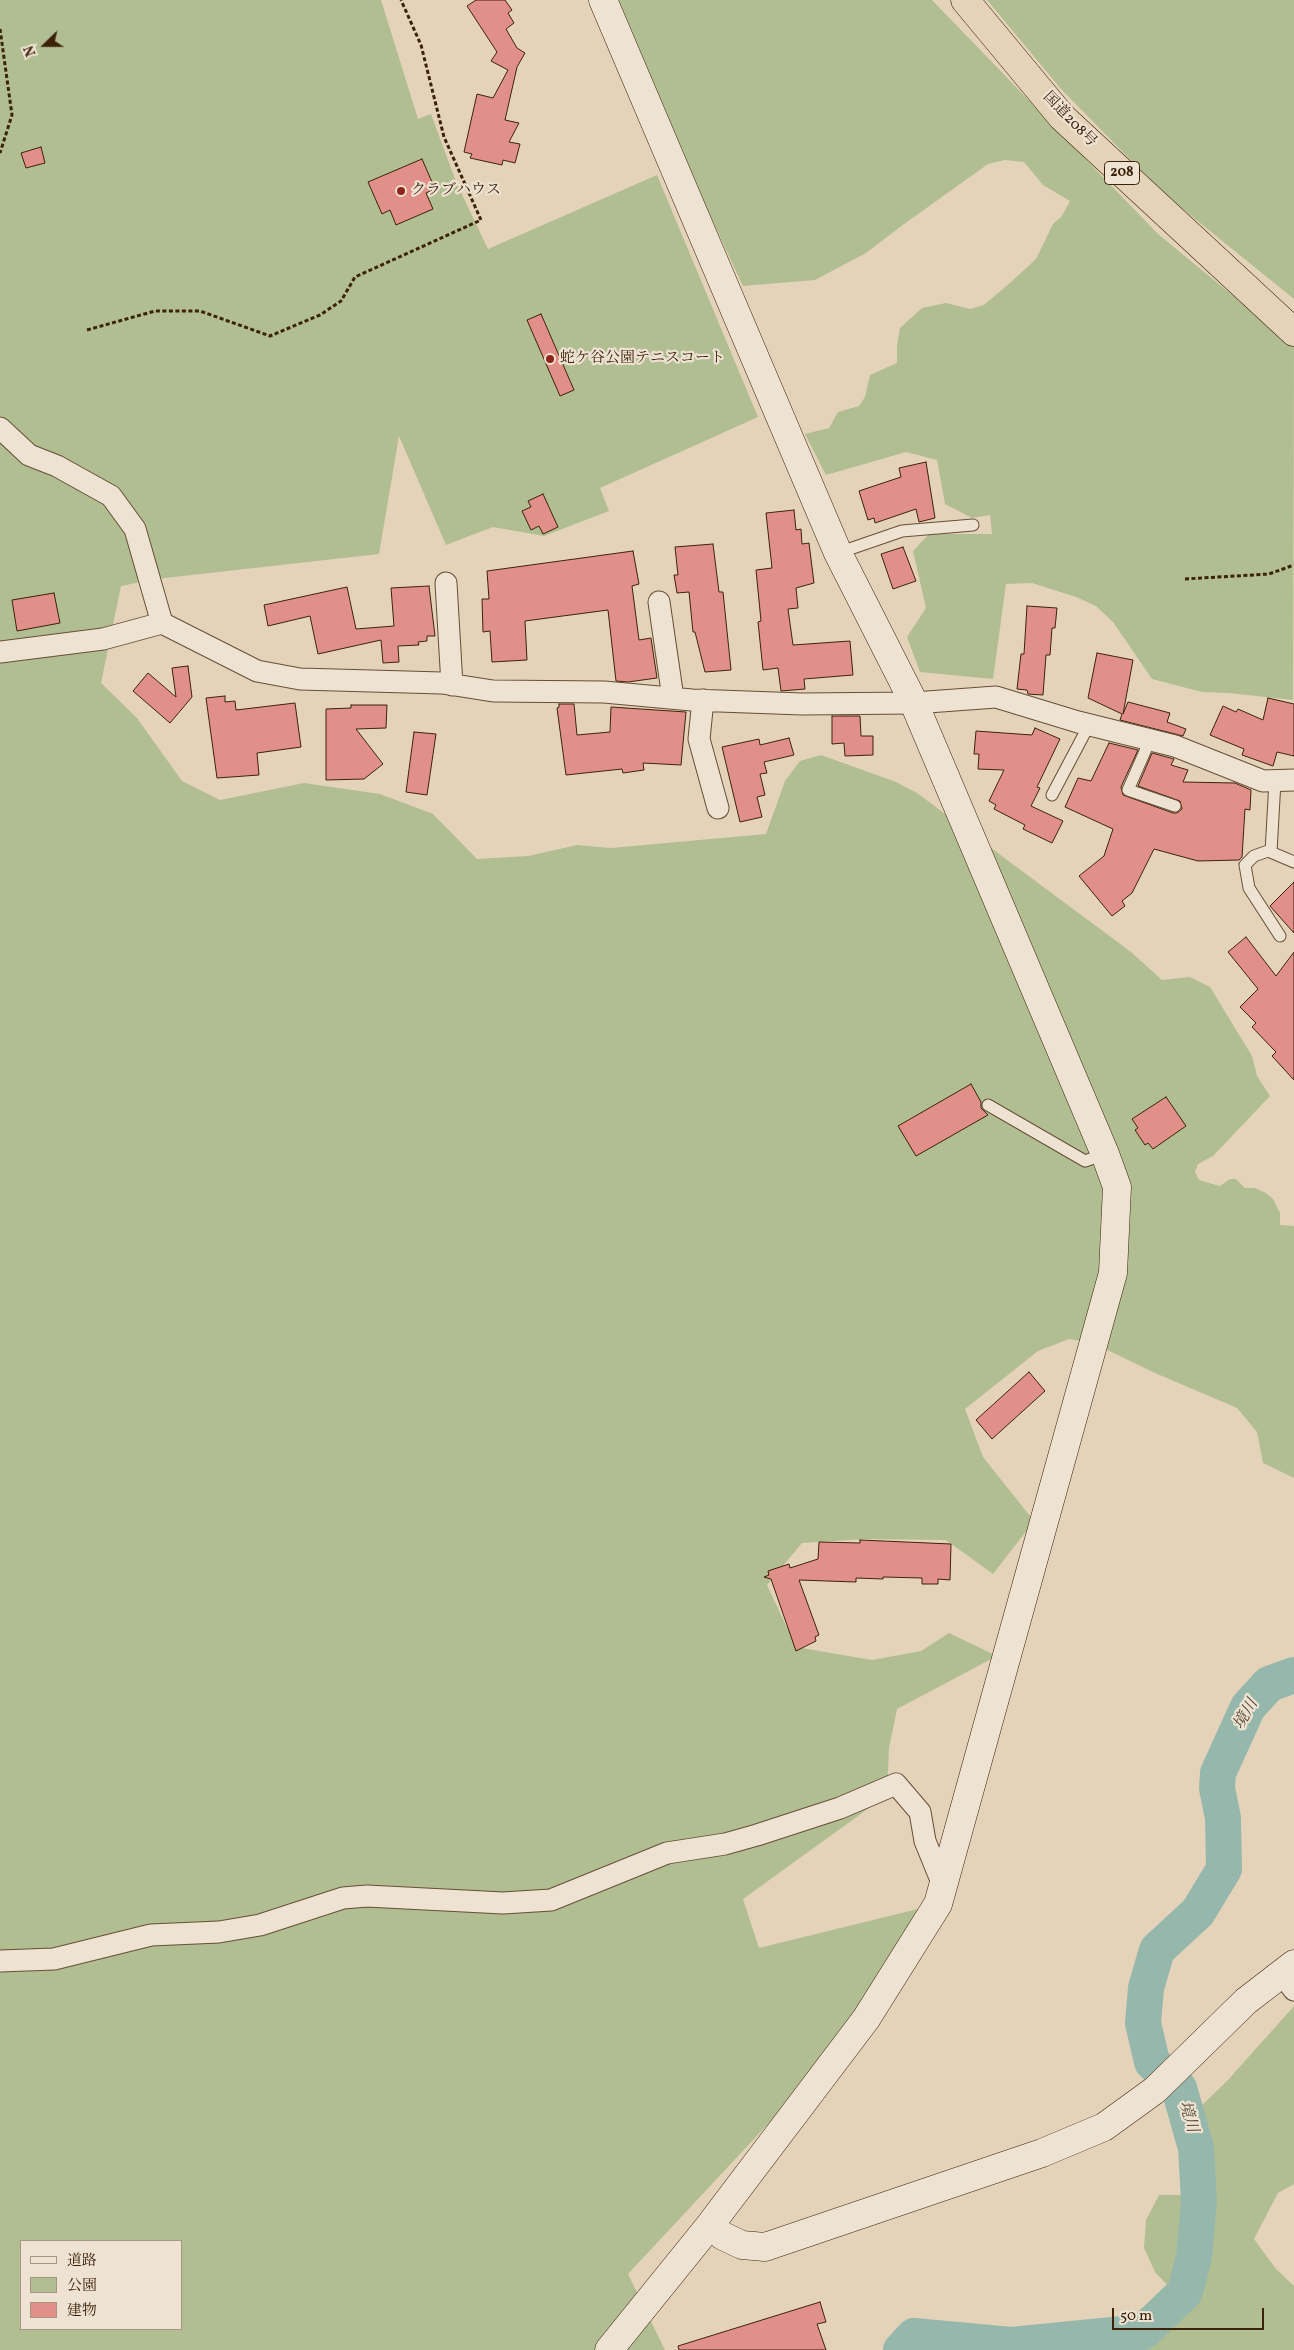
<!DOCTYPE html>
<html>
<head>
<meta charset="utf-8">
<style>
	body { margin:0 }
	#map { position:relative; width:1294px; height:2350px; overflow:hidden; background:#e5d3b9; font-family:Vollkorn,"Noto Serif JP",serif }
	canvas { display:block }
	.legend { position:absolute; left:20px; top:2240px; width:162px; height:90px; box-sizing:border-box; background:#eee2d2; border:1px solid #a79582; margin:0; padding:6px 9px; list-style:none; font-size:15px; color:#3d220a }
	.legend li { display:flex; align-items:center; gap:10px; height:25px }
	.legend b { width:25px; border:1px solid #a79582 }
	.north { position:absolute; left:20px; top:20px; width:50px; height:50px; -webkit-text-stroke:4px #eee2d2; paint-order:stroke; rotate:248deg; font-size:14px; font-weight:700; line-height:20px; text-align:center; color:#3d220a }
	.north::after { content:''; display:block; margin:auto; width:18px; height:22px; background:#3d220a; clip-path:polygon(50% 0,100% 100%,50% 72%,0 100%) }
	.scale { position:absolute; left:1112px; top:2308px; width:152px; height:22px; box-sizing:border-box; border:2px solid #3d220a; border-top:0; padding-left:6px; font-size:15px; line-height:18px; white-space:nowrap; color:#3d220a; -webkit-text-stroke:4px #eee2d2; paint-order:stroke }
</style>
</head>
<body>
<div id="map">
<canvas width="1294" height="2350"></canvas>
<ul class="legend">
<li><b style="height:6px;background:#eee2d2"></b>道路</li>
<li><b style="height:14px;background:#b0be92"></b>公園</li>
<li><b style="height:14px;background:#e09089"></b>建物</li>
</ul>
<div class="north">N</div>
<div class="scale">50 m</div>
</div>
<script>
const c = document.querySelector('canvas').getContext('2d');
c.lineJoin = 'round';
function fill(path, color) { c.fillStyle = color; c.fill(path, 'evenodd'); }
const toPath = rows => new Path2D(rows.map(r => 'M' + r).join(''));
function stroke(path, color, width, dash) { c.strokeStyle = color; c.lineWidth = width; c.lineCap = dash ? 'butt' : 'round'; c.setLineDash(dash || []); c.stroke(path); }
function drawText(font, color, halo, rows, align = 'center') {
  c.font = font + ' Vollkorn,"Noto Serif JP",serif'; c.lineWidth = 4.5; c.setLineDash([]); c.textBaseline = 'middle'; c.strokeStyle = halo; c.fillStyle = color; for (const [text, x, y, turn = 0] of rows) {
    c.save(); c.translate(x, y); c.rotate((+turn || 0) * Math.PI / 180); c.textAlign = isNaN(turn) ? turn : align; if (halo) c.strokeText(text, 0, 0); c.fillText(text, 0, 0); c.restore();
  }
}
fill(toPath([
	[0,0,381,0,418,119,431,114,457,184,488,249,657,175,758,417,600,488,609,511,544,536,493,527,446,545,399,436,379,554,156,579,121,586,101,683,137,718,182,781,220,800,304,783,380,794,433,814,477,859,528,856,577,845,611,848,766,834,785,781,800,761,821,755,896,782,917,793,1131,952,1162,980,1190,977,1210,987,1252,1056,1257,1076,1270,1096,1213,1156,1198,1164,1195,1172,1199,1180,1209,1183,1220,1186,1230,1179,1236,1179,1245,1188,1255,1188,1266,1193,1273,1199,1280,1213,1280,1225,1294,1226,1294,1478,1263,1463,1257,1432,1237,1408,1155,1373,1093,1343,1069,1339,1038,1351,965,1409,983,1457,1034,1521,993,1574,946,1540,865,1539,802,1543,767,1585,796,1647,872,1660,921,1651,949,1633,997,1656,897,1709,889,1748,887,1795,743,1899,759,1948,938,1904,866,2019,628,2274,665,2350,0,2350],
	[21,2241,181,2241,181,2329,21,2329],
	[609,0,932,0,1158,234,1294,346,1293,700,1229,693,1202,692,1152,679,1113,622,1096,606,1076,597,1032,583,1006,584,993,679,920,672,907,637,926,608,913,551,929,534,992,534,990,515,972,518,945,504,937,460,906,452,826,475,805,434,829,428,838,412,859,406,865,397,870,375,897,363,897,345,900,328,922,308,946,303,970,309,984,305,1011,282,1036,259,1053,224,1062,216,1070,201,1043,185,1024,162,1005,160,988,164,900,227,866,253,815,280,743,286],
	[987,0,1294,0,1294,299,1163,193,1061,89],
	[1294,2006,1294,2184,1278,2193,1254,2239,1276,2269,1294,2286,1294,2350,1133,2350,1133,2342,1145,2312,1173,2291,1155,2272,1144,2248,1146,2220,1159,2195,1183,2195,1208,2183,1201,2141,1198,2109,1228,2080]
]), '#b0be92');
stroke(toPath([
	[901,2350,914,2336,1011,2345,1143,2332,1185,2292,1194,2257,1199,2201,1196,2148,1179,2088,1152,2062,1143,2023,1146,1988,1157,1950,1198,1912,1224,1869,1223,1818,1217,1788,1218,1773,1248,1707,1269,1684,1294,1675]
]), '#96b8ac', 36);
const building = toPath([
	[476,0,505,0,512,10,508,13,514,23,506,29,517,48,525,53,517,67,505,120,519,123,509,142,520,144,515,163,503,160,502,165,470,158,472,154,464,152,477,94,493,98,508,70,491,61,497,52,467,6,476,0],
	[41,147,45,163,26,168,21,153,41,147],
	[422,159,435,189,426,193,433,209,396,225,390,210,382,214,368,182,422,159],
	[541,314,574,390,560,396,527,320,541,314],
	[926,462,935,518,919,522,916,509,875,523,874,518,868,520,859,491,901,477,899,468,926,462],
	[543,494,558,527,543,534,539,526,531,530,522,511,531,507,528,501,543,494],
	[794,510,796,530,801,529,802,544,809,543,814,583,796,588,798,608,788,609,793,645,850,641,853,675,804,679,805,689,781,691,778,668,763,670,758,622,761,621,756,570,772,568,766,513,794,510],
	[713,544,719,592,723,592,731,670,705,672,695,632,693,632,689,592,677,593,674,575,678,575,675,547,713,544],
	[903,547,916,581,893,589,881,554,903,547],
	[633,551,639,584,632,586,639,640,651,638,657,678,628,682,616,681,608,610,525,621,527,660,492,662,490,631,483,632,482,599,489,599,487,571,633,551],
	[429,586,435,636,427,636,427,641,418,642,419,645,398,646,399,662,383,663,381,640,318,654,310,616,268,626,264,605,347,587,356,629,394,626,391,588,429,586],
	[54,593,60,623,17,631,12,600,54,593],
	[1027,606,1057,608,1055,628,1052,628,1050,655,1046,655,1043,695,1028,694,1027,690,1017,689,1021,654,1024,654,1027,606],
	[1097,653,1133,660,1123,714,1128,702,1170,713,1167,722,1186,729,1183,736,1120,720,1122,714,1088,698,1097,653],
	[188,666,192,697,170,723,133,691,148,673,176,697,172,668,188,666],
	[225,696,225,702,235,701,236,710,295,703,301,747,257,753,259,775,217,778,206,698,225,696],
	[1268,698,1294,704,1294,756,1277,752,1273,766,1242,755,1244,749,1210,735,1223,706,1236,712,1238,709,1263,720,1268,698],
	[559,704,574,704,577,735,610,732,611,707,686,712,681,765,643,763,644,770,623,773,622,769,566,775,557,708,559,707,559,704],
	[351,705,387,705,386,728,356,729,383,764,364,779,326,780,326,709,351,708,351,705],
	[832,716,860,716,861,736,873,736,873,755,845,756,844,743,832,744,832,716],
	[1035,728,1060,739,1037,787,1040,788,1031,806,1063,821,1052,843,1023,829,1025,825,994,809,996,805,989,801,1004,770,978,769,979,754,974,754,976,731,1032,735,1035,728],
	[414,732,436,734,427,795,406,792,414,732],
	[789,738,794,755,764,762,767,773,760,774,765,795,757,797,762,817,740,822,722,747,759,739,760,745,789,738],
	[1109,743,1138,750,1121,787,1123,795,1173,813,1177,813,1182,809,1180,801,1138,786,1152,753,1174,759,1171,765,1188,770,1183,782,1235,783,1251,790,1250,810,1245,809,1242,857,1239,860,1198,861,1154,849,1132,893,1122,901,1125,906,1112,916,1079,876,1104,856,1113,829,1065,807,1078,778,1091,781,1109,743],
	[1294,882,1294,933,1270,906,1294,882],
	[1246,937,1276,976,1294,952,1294,1080,1272,1056,1276,1052,1252,1027,1256,1023,1240,1007,1258,989,1228,952,1246,937],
	[971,1084,981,1102,981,1108,988,1115,916,1156,898,1126,971,1084],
	[1166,1097,1186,1126,1153,1149,1148,1143,1145,1145,1135,1130,1138,1128,1132,1119,1166,1097],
	[1029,1372,1045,1391,992,1439,976,1420,1029,1372],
	[860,1540,951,1544,950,1580,938,1579,938,1584,922,1584,922,1578,883,1577,883,1579,856,1578,856,1582,799,1580,819,1635,815,1637,816,1641,796,1651,771,1579,764,1577,769,1575,768,1571,789,1564,790,1568,818,1559,819,1542,860,1543,860,1540],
	[820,2302,826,2322,817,2324,826,2350,679,2350,678,2346,820,2302]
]);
fill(building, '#e09089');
stroke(building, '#3d220a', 1);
const lane = toPath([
	[838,553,902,531,973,525],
	[1150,740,1128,790,1175,806],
	[1052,795,1089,725],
	[1271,852,1275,781],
	[1280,936,1249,888,1245,865,1254,856,1268,851,1294,862],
	[988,1105,1085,1161,1105,1154]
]);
const street = toPath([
	[0,428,29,455,57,466,111,496,135,529,162,623],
	[446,583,452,685],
	[659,602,673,698],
	[0,652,103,639,162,623,257,671,300,679,442,683,493,691,604,692,692,700,802,704,914,703,996,697,1078,722,1175,746,1263,781,1294,780],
	[703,700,699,739,718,808],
	[0,1961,54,1959,151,1935,219,1932,260,1925,343,1898,367,1896,503,1903,551,1900,667,1853,725,1844,757,1835,840,1808,896,1784,920,1812,925,1841,943,1885],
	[1282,1974,1294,1990]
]);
const secondary = toPath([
	[603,0,838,553,914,703,1105,1154,1117,1187,1113,1273,938,1904,866,2019,710,2225,609,2350],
	[710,2225,723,2236,742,2245,765,2247,1042,2153,1104,2127,1155,2090,1246,2001,1294,1964]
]);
const highway = toPath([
	[965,0,1062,117,1294,332]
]);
stroke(lane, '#674e36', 13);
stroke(street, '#674e36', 23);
stroke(secondary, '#3d220a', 29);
stroke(highway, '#3d220a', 29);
stroke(toPath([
	[0,29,12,115,0,153],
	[87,330,155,311,200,311,270,336,320,315,341,301,355,277,481,220,444,137,421,45,401,0],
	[1185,579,1269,574,1294,565]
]), '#3d220a', 3, [4, 2.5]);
stroke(lane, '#eee2d2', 11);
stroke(street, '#eee2d2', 21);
stroke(secondary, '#eee2d2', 28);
stroke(highway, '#e5d3b9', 28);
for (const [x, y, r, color] of [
	[401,191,5,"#8f2418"],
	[550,359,5,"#8f2418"]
]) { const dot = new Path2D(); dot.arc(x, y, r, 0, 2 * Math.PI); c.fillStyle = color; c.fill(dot); stroke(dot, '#eee2d2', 2); }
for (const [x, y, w] of [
	[1122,173,35]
]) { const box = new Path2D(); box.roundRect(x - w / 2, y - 11.5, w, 23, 4); c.fillStyle = '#eee2d2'; c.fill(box); stroke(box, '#3d220a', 1); }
drawText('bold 14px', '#3d220a', null, [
	["208",1122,173]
]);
drawText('15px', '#3d220a', '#eee2d2', [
	["国道208号",1069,120,46]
]);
drawText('15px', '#3d220a', '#eee2d2', [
	["クラブハウス",411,191],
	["蛇ケ谷公園テニスコート",560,359]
], 'left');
drawText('italic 16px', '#534832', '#eee2d2', [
	["境川",1247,1715,-60],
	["境川",1187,2117,74]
]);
</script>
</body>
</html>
